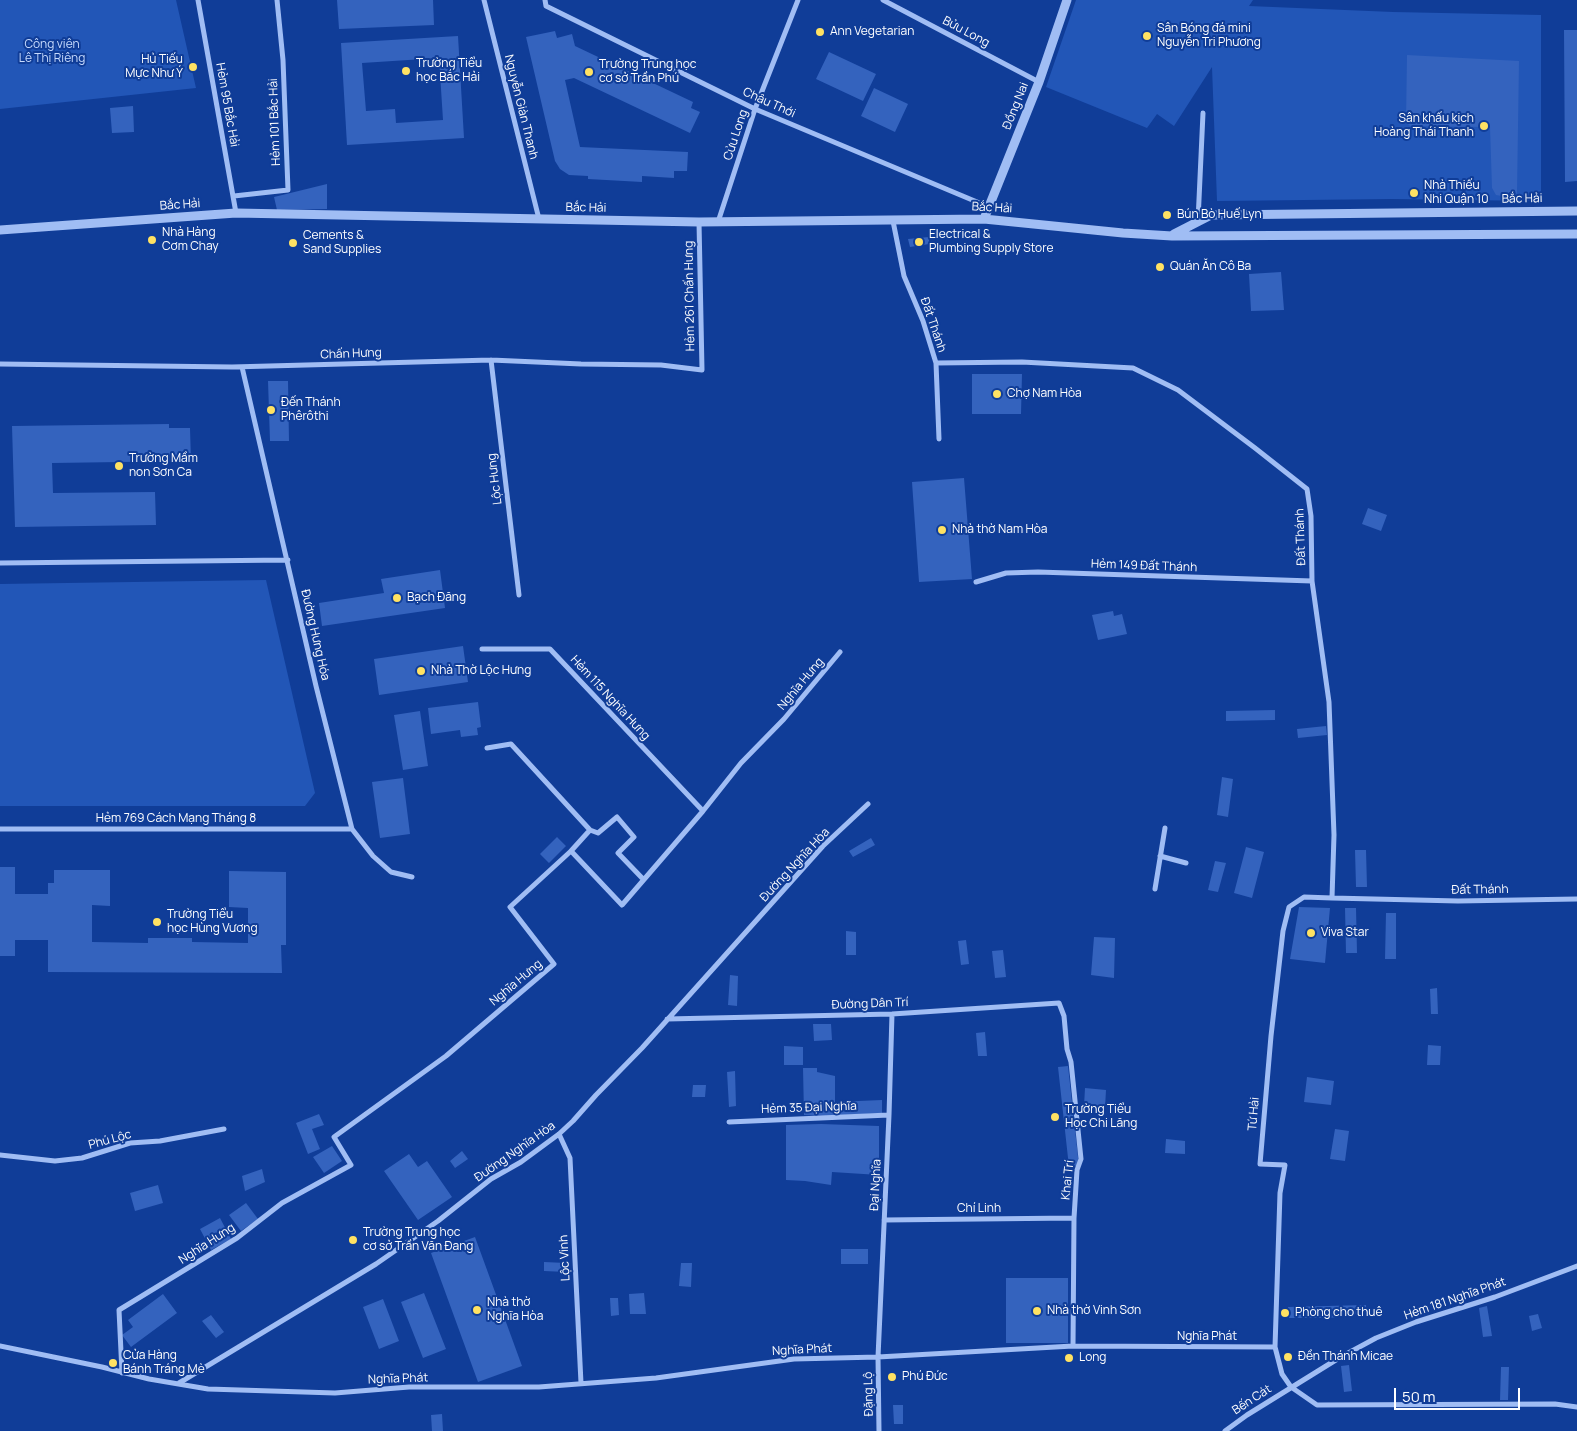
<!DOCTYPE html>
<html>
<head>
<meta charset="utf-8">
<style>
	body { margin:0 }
	#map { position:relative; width:1577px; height:1431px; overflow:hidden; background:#103d98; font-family:Manrope,sans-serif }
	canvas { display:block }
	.scale { position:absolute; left:1394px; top:1388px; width:126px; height:22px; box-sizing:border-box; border:2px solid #fff; border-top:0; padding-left:6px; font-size:15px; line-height:18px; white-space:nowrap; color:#fff; -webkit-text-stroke:4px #103d98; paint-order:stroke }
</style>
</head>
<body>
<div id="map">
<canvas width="1577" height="1431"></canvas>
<div class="scale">50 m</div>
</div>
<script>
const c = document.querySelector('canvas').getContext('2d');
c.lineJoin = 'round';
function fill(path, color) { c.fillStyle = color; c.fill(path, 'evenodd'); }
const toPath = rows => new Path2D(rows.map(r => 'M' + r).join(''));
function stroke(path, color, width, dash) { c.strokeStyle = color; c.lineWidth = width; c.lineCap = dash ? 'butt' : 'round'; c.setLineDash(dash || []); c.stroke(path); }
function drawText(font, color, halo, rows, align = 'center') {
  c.font = font + ' Manrope,sans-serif'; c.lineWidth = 4; c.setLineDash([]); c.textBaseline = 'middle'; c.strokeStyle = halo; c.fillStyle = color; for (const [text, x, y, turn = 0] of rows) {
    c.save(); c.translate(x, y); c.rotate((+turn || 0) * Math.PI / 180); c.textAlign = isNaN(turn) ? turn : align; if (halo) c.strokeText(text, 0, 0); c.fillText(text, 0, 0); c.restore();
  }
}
fill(toPath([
	[0,0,176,0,196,88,0,109],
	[1076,0,1253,0,1249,6,1393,12,1541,15,1541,201,1392,199,1217,201,1212,67,1174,126,1157,114,1147,128,1046,87],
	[266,580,315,793,305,806,0,806,0,584]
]), '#2256b7');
fill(toPath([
	[337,0,433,0,434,25,339,29],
	[1564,30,1577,30,1577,181,1565,182],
	[555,31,557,38,572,34,575,46,693,102,691,108,700,112,690,133,574,78,565,80,580,147,688,152,687,171,674,171,674,178,642,176,642,182,588,179,588,176,569,175,560,169,555,161,526,37],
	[458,36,464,138,347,145,341,43],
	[439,58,443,120,396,123,395,109,366,111,362,63],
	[829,52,876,74,863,101,816,79],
	[1407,55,1519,61,1517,193,1513,198,1496,195,1492,188,1490,127,1410,126,1406,122],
	[874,88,908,104,895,132,861,116],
	[133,106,134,132,112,133,110,108],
	[327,184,327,209,277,210,274,197],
	[929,237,929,244,910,247,908,239],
	[1281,272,1284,310,1251,311,1249,274],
	[972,374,1022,374,1021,414,972,414],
	[268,381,288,381,289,441,270,441],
	[169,424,169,428,190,428,191,461,52,463,53,493,155,492,156,525,15,527,12,426],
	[964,478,972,579,919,582,912,482],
	[1368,508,1387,515,1381,531,1362,524],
	[440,570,445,608,322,626,319,603,384,593,381,579],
	[1113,611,1114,616,1122,614,1127,634,1098,640,1092,615],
	[463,646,468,682,379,695,374,659],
	[478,702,481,727,477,728,478,735,461,737,460,730,431,734,428,708],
	[1275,710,1275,720,1226,721,1226,711],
	[420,711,428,766,403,770,394,715],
	[1326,726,1327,735,1298,738,1297,729],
	[1222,777,1233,779,1228,817,1217,815],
	[403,778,410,834,380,838,372,782],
	[557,837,566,846,549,863,540,854],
	[871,838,875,845,853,857,849,851],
	[1246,847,1264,852,1252,898,1234,893],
	[1355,850,1366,850,1367,887,1356,887],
	[1215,861,1226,863,1218,892,1208,890],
	[0,867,15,867,15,894,48,894,48,883,54,883,54,870,110,870,110,906,92,905,92,942,148,943,148,938,192,938,192,942,248,943,248,908,229,907,229,871,286,872,286,945,281,945,282,973,48,972,48,940,15,940,15,956,0,956],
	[1299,907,1330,908,1325,963,1290,959],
	[1345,908,1356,908,1357,953,1346,953],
	[1386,913,1396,913,1396,959,1385,959],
	[846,931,856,932,856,955,846,955],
	[1094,937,1115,938,1114,978,1091,975],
	[966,940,969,964,961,965,958,941],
	[1003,950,1006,977,995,978,992,951],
	[730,975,738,976,737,1006,728,1005],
	[1437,988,1438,1014,1431,1014,1430,989],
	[813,1024,831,1024,832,1040,814,1041],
	[985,1032,987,1056,978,1056,976,1033],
	[1428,1045,1441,1046,1440,1065,1427,1065],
	[784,1046,803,1047,803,1065,784,1065],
	[1068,1066,1079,1166,1069,1167,1058,1067],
	[803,1068,817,1068,817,1072,835,1076,835,1102,882,1100,882,1113,826,1116,804,1115],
	[735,1071,736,1106,729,1107,727,1072],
	[1307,1077,1334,1081,1331,1105,1304,1102],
	[693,1085,706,1085,705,1097,692,1097],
	[1085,1088,1106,1090,1105,1108,1084,1106],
	[319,1114,324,1125,312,1129,320,1149,308,1154,296,1123],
	[821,1124,879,1126,879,1175,832,1172,831,1185,805,1181,786,1180,786,1125],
	[1335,1129,1349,1131,1345,1161,1330,1159],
	[1166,1139,1185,1141,1185,1154,1165,1153],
	[332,1146,342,1161,324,1173,313,1157],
	[462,1151,468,1159,455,1168,450,1161],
	[409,1154,418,1167,427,1161,452,1197,418,1220,384,1171],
	[262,1169,265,1182,245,1191,242,1176],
	[158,1185,163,1203,135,1211,130,1193],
	[246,1203,258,1219,241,1231,229,1215],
	[220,1218,231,1239,211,1250,200,1229],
	[475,1237,522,1366,478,1382,431,1253],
	[841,1249,868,1249,868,1264,841,1264],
	[544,1262,566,1263,566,1272,544,1271],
	[681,1263,692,1263,691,1287,679,1286],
	[1006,1278,1068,1278,1068,1343,1006,1343],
	[424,1293,446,1349,423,1358,401,1302],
	[644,1293,646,1314,630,1314,629,1294],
	[163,1294,177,1313,131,1347,122,1335,133,1327,128,1320],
	[610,1298,618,1298,619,1315,611,1316],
	[383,1299,399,1341,379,1349,363,1307],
	[1366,1305,1366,1312,1330,1318,1289,1318,1288,1307],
	[1487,1306,1492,1336,1483,1337,1479,1308],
	[1538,1314,1542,1328,1532,1331,1529,1316],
	[211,1315,224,1332,216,1338,202,1321],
	[1349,1365,1352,1391,1344,1392,1341,1366],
	[1501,1367,1509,1367,1508,1400,1500,1400],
	[893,1405,903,1405,903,1424,894,1424],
	[442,1414,443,1431,432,1431,431,1415]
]), '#3463be');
stroke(toPath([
	[198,0,236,213],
	[484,0,539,219],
	[545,0,546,6,755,109,989,207],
	[883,0,1039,82],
	[234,196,288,190,283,60,277,0],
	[893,221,904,276,923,321,936,363,1022,362,1133,368,1178,390,1255,448,1307,489,1311,516,1312,581,1329,702,1334,835,1332,898,1458,901,1577,899],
	[1198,221,1203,113],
	[718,222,755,109,798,0],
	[491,360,519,595],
	[936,363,939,439],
	[0,364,232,367,491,360,581,364,661,365,702,370,699,222],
	[242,367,316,686,352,829,373,856,391,872,412,877],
	[0,563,288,560],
	[976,582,1006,573,1038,572,1312,581],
	[482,649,550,649,703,811],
	[487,748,511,744,590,830,571,851],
	[0,829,352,829],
	[590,830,598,833,617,817,634,837,618,853,643,879],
	[1160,856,1186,863],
	[1155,889,1165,828],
	[1332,898,1304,897,1289,907,1283,931,1271,1036,1260,1164,1285,1165,1280,1193,1275,1347,1282,1374,1291,1387,1317,1405,1555,1404,1577,1407],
	[667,1019,892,1014,1059,1003,1064,1016,1067,1049,1071,1062,1081,1159,1077,1170,1074,1218,1073,1346],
	[729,1122,889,1115],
	[559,1134,570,1158,581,1383],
	[0,1155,55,1161,82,1158,130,1143,160,1141,224,1129],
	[884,1220,1074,1218],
	[0,1346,102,1367,149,1379,208,1389,335,1393,409,1387,539,1387,656,1378,794,1359,878,1357,1073,1346,1275,1347],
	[122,1373,119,1310,237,1238,282,1203,351,1165,334,1137,446,1056,554,964,510,907,571,851,622,905,703,811,741,763,784,719,840,652],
	[179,1383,376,1264,438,1221,491,1179,521,1162,559,1134,573,1121,596,1095,642,1048,823,846,868,804],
	[879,1431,878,1357,889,1115,892,1014],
	[1225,1431,1247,1415,1339,1358,1376,1338,1416,1322,1495,1297,1577,1266]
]), '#a0bdf4', 5);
stroke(toPath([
	[984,219,1039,82,1067,0],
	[0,230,236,213,699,222,984,219,1123,233,1172,236,1577,234],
	[1174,234,1211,215,1577,211]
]), '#a0bdf4', 9);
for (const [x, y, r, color] of [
	[820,32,5,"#ffe263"],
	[1147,36,5,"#ffe263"],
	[193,67,5,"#ffe263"],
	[406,71,5,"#ffe263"],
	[589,72,5,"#ffe263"],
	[1484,126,5,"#ffe263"],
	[1414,193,5,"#ffe263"],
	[1167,215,5,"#ffe263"],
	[152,240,5,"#ffe263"],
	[919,242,5,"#ffe263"],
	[293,243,5,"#ffe263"],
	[1160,267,5,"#ffe263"],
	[997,394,5,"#ffe263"],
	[271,410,5,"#ffe263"],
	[119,466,5,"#ffe263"],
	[942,530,5,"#ffe263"],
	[397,598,5,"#ffe263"],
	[421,671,5,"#ffe263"],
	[157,922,5,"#ffe263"],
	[1311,933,5,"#ffe263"],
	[1055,1117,5,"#ffe263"],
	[353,1240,5,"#ffe263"],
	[477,1310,5,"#ffe263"],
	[1037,1311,5,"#ffe263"],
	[1285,1313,5,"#ffe263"],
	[1288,1357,5,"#ffe263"],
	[1069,1358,5,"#ffe263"],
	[113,1363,5,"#ffe263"],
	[892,1377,5,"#ffe263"]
]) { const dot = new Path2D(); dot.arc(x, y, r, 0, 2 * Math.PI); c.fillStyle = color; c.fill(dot); stroke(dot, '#103d98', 2); }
drawText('12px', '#fff', '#103d98', [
	["Sân Bóng đá mini",1157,29],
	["Nguyễn Tri Phương",1157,43],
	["Ann Vegetarian",830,32],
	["Hủ Tiếu",183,60,"right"],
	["Mực Như Ý",183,74,"right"],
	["Trường Tiểu",416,64],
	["học Bắc Hải",416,78],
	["Trường Trung học",599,65],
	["cơ sở Trần Phú",599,79],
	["Sân khấu kịch",1474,119,"right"],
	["Hoàng Thái Thanh",1474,133,"right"],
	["Nhà Thiếu",1424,186],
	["Nhi Quận 10",1424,200],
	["Bún Bò Huế Lyn",1177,215],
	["Nhà Hàng",162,233],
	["Cơm Chay",162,247],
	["Electrical &",929,235],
	["Plumbing Supply Store",929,249],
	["Cements &",303,236],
	["Sand Supplies",303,250],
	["Quán Ăn Cô Ba",1170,267],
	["Chợ Nam Hòa",1007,394],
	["Đến Thánh",281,403],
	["Phêrôthi",281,417],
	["Trường Mầm",129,459],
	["non Sơn Ca",129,473],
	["Nhà thờ Nam Hòa",952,530],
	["Bạch Đăng",407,598],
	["Nhà Thờ Lộc Hưng",431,671],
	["Trường Tiểu",167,915],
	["học Hùng Vương",167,929],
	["Viva Star",1321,933],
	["Trường Tiểu",1065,1110],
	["Học Chi Lăng",1065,1124],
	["Trường Trung học",363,1233],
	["cơ sở Trần Văn Đang",363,1247],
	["Nhà thờ",487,1303],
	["Nghĩa Hòa",487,1317],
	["Nhà thờ Vinh Sơn",1047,1311],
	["Phòng cho thuê",1295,1313],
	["Cửa Hàng",123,1356],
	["Bánh Tráng Mè",123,1370],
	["Đền Thánh Micae",1298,1357],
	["Long",1079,1358],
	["Phú Đức",902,1377]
], 'left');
drawText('12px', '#fff', '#103d98', [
	["Bửu Long",966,32,28],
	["Châu Thới",769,103,24],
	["Hẻm 95 Bắc Hải",227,105,80],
	["Đồng Nai",1016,106,-68],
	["Nguyễn Giàn Thanh",521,107,76],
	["Hẻm 101 Bắc Hải",275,122,-92],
	["Cửu Long",736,135,-72],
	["Bắc Hải",1522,199,-1],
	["Bắc Hải",180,205,-4],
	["Bắc Hải",586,208,1],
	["Bắc Hải",992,208,3],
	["Hẻm 261 Chấn Hưng",690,296,-91],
	["Đất Thánh",933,325,71],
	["Chấn Hưng",351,354,-2],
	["Lộc Hưng",495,479,-97],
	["Đất Thánh",1301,537,-92],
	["Hẻm 149 Đất Thánh",1144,566,2],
	["Đường Hưng Hóa",315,635,77],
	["Nghĩa Hưng",801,684,-50],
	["Hẻm 115 Nghĩa Hưng",610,698,47],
	["Hẻm 769 Cách Mạng Tháng 8",176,819],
	["Đường Nghĩa Hòa",795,865,-47],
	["Đất Thánh",1480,890,-1],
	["Nghĩa Hưng",516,983,-40],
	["Đường Dân Trí",870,1004,-2],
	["Hẻm 35 Đại Nghĩa",809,1108,-2],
	["Tứ Hải",1254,1114,-85],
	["Phú Lộc",110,1140,-15],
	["Đường Nghĩa Hòa",515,1152,-35],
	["Khai Trí",1068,1180,-84],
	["Đại Nghĩa",876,1185,-87],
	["Chí Linh",979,1209],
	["Nghĩa Hưng",207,1244,-33],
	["Lộc Vinh",565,1258,-93],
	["Hẻm 181 Nghĩa Phát",1455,1299,-19],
	["Nghĩa Phát",1207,1337],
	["Nghĩa Phát",802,1350,-3],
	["Nghĩa Phát",398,1379,-2],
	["Đặng Lộ",869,1394,-91],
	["Bến Cát",1252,1400,-33]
]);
drawText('12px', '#c8dbfe', '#103d98', [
	["Công viên",52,45],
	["Lê Thị Riêng",52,59]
]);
</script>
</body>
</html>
